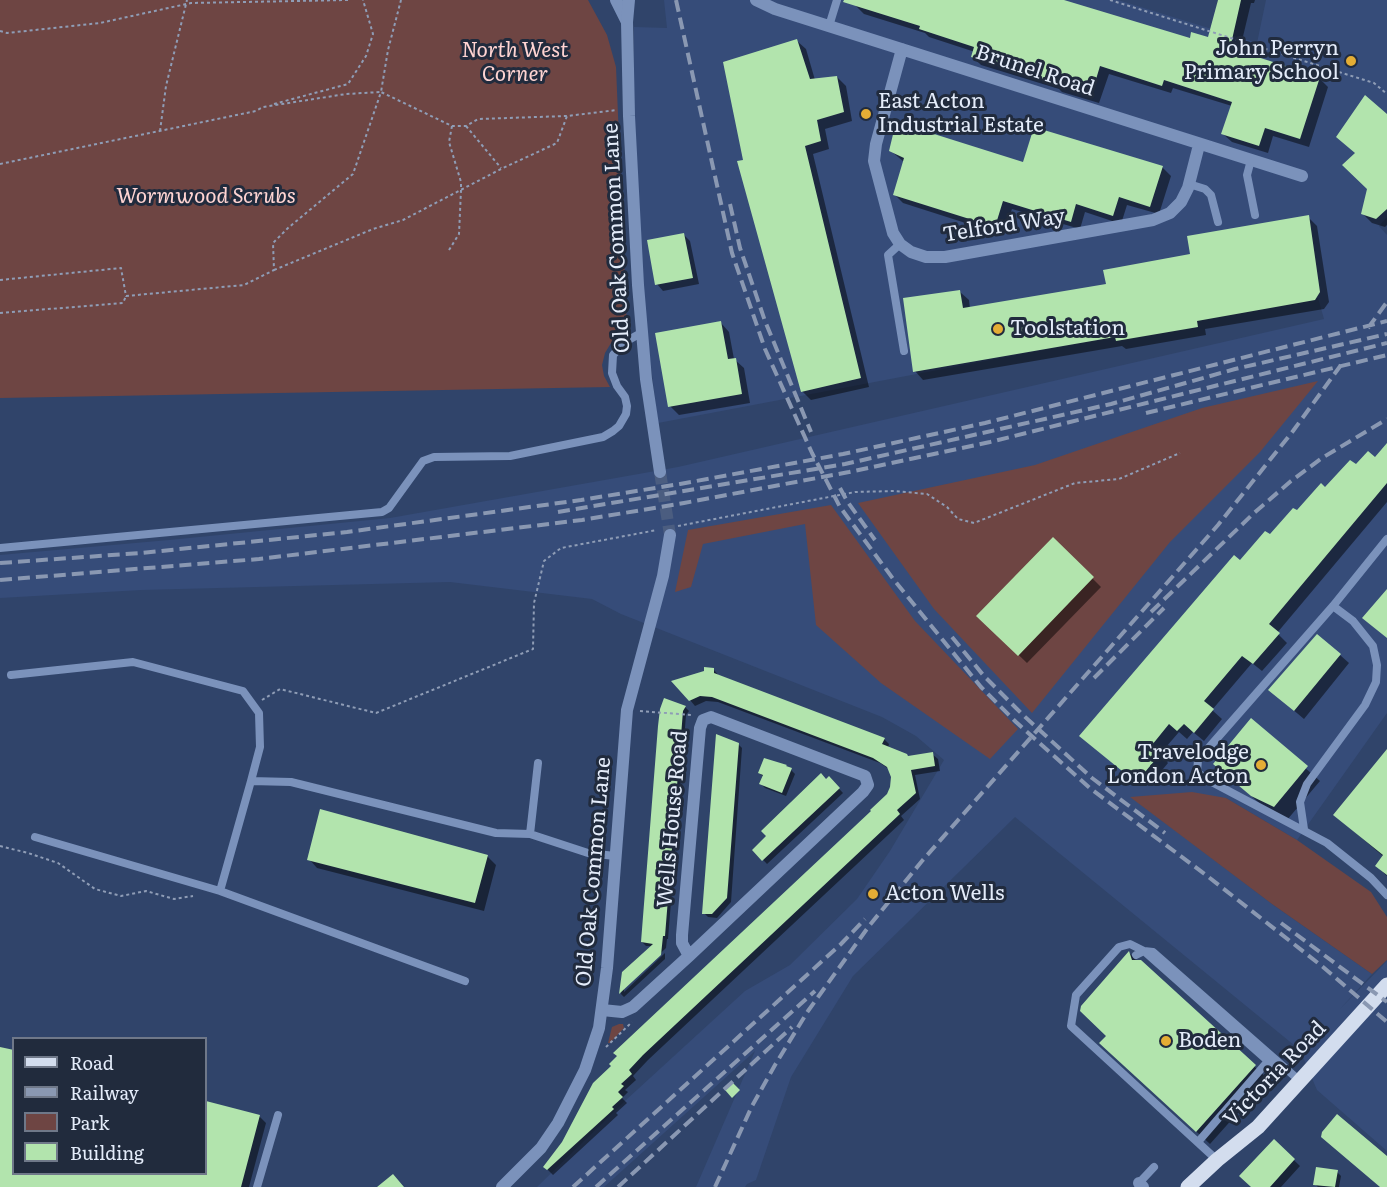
<!DOCTYPE html>
<html>
<head>
<meta charset="utf-8">
<style>
	body { margin:0 }
	#map { position:relative; width:1387px; height:1187px; overflow:hidden; background:#30446a; font-family:Literata,serif }
	canvas { display:block }
	.legend { position:absolute; left:12px; top:1037px; width:195px; height:138px; box-sizing:border-box; background:#212b3d; border:2px solid #6f7889; margin:0; padding:8px 10px; list-style:none; font-size:18px; color:#e4ecfa }
	.legend li { display:flex; align-items:center; gap:12px; height:30px }
	.legend b { width:30px; border:2px solid #6f7889 }
</style>
</head>
<body>
<div id="map">
<canvas width="1387" height="1187"></canvas>
<ul class="legend">
<li><b style="height:8px;background:#d3ddee"></b>Road</li>
<li><b style="height:8px;background:#8a98b2"></b>Railway</li>
<li><b style="height:16px;background:#6e4543"></b>Park</li>
<li><b style="height:16px;background:#b2e4ad"></b>Building</li>
</ul>
</div>
<script>
const c = document.querySelector('canvas').getContext('2d');
c.lineJoin = 'round';
function fill(path, color) { c.fillStyle = color; c.fill(path, 'evenodd'); }
const toPath = rows => new Path2D(rows.map(r => 'M' + r).join(''));
function stroke(path, color, width, dash) { c.strokeStyle = color; c.lineWidth = width; c.lineCap = dash ? 'butt' : 'round'; c.setLineDash(dash || []); c.stroke(path); }
function drawText(font, color, halo, rows, align = 'center') {
  c.font = font + ' Literata,serif'; c.lineWidth = 6; c.setLineDash([]); c.textBaseline = 'middle'; c.strokeStyle = halo; c.fillStyle = color; for (const [text, x, y, turn = 0] of rows) {
    c.save(); c.translate(x, y); c.rotate((+turn || 0) * Math.PI / 180); c.textAlign = isNaN(turn) ? turn : align; if (halo) c.strokeText(text, 0, 0); c.fillText(text, 0, 0); c.restore();
  }
}
fill(toPath([
	[664,0,1118,0,1257,43,1266,0,1387,0,1387,217,1379,226,1387,235,1387,713,1297,840,1226,798,1131,797,1272,904,1372,974,1340,1009,1387,961,1387,1151,1317,1090,1300,1050,1015,817,853,976,791,1077,756,1180,747,1184,745,1187,696,1187,755,1051,604,1187,537,1187,626,1100,745,991,790,965,857,899,890,851,944,760,916,736,882,717,621,614,592,599,450,582,141,590,0,598,0,555,169,540,390,518,678,467,1324,319,1318,298,658,423,641,285,634,132,634,27,667,28]
]), '#364c79');
fill(toPath([
	[0,0,588,0,607,35,616,67,627,331,611,343,605,353,602,365,604,376,610,387,0,398],
	[1318,381,1260,452,1170,542,1032,713,934,609,858,503,1035,465,1202,408],
	[831,505,915,621,1018,729,990,759,881,683,816,625,805,524,703,544,691,587,675,592,688,530],
	[1192,792,1226,798,1297,840,1371,892,1387,917,1387,960,1372,974,1272,904,1130,797],
	[619,1024,623,1024,624,1028,610,1043,608,1043,612,1027]
]), '#6e4543');
fill(toPath([
	[857,0,1060,0,1191,40,1210,39,1218,0,1255,0,1254,3,1251,3,1240,49,1246,51,1251,56,1319,78,1328,87,1309,147,1273,136,1268,153,1232,142,1223,134,1232,106,1173,88,1171,93,1109,74,1099,103,1062,92,1059,89,981,65,973,57,975,52,929,37,925,33,864,14,855,5],
	[797,41,806,49,815,80,837,77,846,86,852,121,825,129,829,149,813,154,869,387,811,400,802,391,745,161],
	[1387,116,1387,225,1385,227,1372,223,1363,214],
	[891,151,1024,164,1162,167,1171,176,1159,214,1127,205,1121,224,1085,212,1080,229,1012,209,1003,235,903,203,895,195,904,162],
	[1308,217,1317,226,1329,302,1324,309,1205,329,1206,335,1126,349,1122,346,923,380,915,371,960,292,969,300,970,309,1107,285],
	[684,235,690,241,699,284,663,291,657,284],
	[721,323,729,332,734,359,744,368,750,403,679,415,670,406],
	[1387,446,1387,502,1277,633,1287,643,1262,671,1252,663,1212,710,1222,719,1204,741,1193,732,1187,739,1179,732,1160,754,1168,763,1149,786,1140,778,1136,782,1090,744,1240,562,1297,512,1356,466,1375,459],
	[1053,539,1101,587,1027,663,978,616],
	[1340,655,1349,663,1304,719,1279,698],
	[714,670,719,676,884,739,889,744,888,748,909,758,932,754,938,759,940,771,915,775,920,799,901,816,904,820,648,1060,633,1076,636,1080,625,1090,628,1092,622,1098,627,1103,616,1113,618,1115,553,1175,545,1167,563,1143,594,1084,888,795,893,777,889,769,880,763,718,702,706,701,695,706,690,700],
	[685,707,689,711,686,715,668,939,667,939,666,948,624,988,624,992,665,953,665,959,624,997,621,994,624,973,652,946,646,946,642,942,660,726],
	[1252,721,1320,781,1287,820,1266,809,1215,764],
	[738,744,742,748,731,902,717,918,708,917,704,913],
	[1387,751,1387,876,1377,866,1384,857,1335,815],
	[791,770,795,774,786,796,765,788,761,784,764,777,759,773],
	[829,778,843,793,767,864,754,850],
	[487,856,496,865,484,911,317,868,309,859],
	[1129,953,1268,1079,1210,1144,1115,1057,1108,1036],
	[0,1048,14,1174,206,1174,206,1102,259,1116,266,1123,249,1187,0,1187],
	[1274,1141,1300,1166,1281,1187,1253,1187],
	[1337,1172,1341,1176,1339,1187,1318,1187,1315,1184]
]), '#0007');
fill(toPath([
	[844,0,1064,0,1190,38,1191,32,1208,37,1218,0,1241,0,1231,44,1246,49,1245,53,1320,77,1300,139,1265,128,1259,146,1221,134,1232,102,1164,80,1162,86,1100,66,1091,96,1052,84,1052,82,971,57,974,47,919,29,920,26,843,2],
	[797,39,810,79,837,76,844,112,817,120,821,141,805,146,861,378,801,392,737,161,743,160,723,62],
	[1365,95,1387,114,1387,209,1376,219,1361,214,1367,189,1342,165,1355,153,1336,137],
	[896,122,1023,162,1034,127,1163,166,1150,207,1119,197,1113,216,1076,204,1071,222,1003,201,995,227,893,195,904,158,889,151],
	[1309,215,1320,292,1315,300,1197,321,1198,327,1116,341,1115,337,913,372,903,298,960,290,963,308,1106,284,1103,270,1190,254,1187,236],
	[684,233,693,278,655,285,647,240],
	[721,321,728,359,736,358,742,394,668,407,655,333],
	[1387,443,1387,483,1269,624,1280,633,1253,664,1242,656,1204,701,1214,709,1194,733,1184,724,1177,731,1169,724,1152,745,1161,753,1140,778,1130,771,1127,775,1079,736,1234,555,1240,560,1265,531,1270,534,1293,508,1297,510,1321,483,1325,487,1350,460,1356,464,1368,451,1375,457],
	[1053,537,1094,577,1018,656,976,616],
	[1387,589,1387,638,1362,618],
	[1317,634,1341,654,1294,711,1268,690],
	[704,667,714,668,714,673,885,738,882,744,907,754,908,756,933,752,935,766,911,770,916,793,897,810,900,814,643,1055,629,1070,632,1074,621,1084,624,1086,618,1092,623,1097,612,1107,614,1109,547,1170,543,1167,562,1142,593,1083,611,1066,609,1064,617,1056,613,1053,871,811,870,810,887,794,890,787,891,777,887,767,873,758,712,697,700,696,689,701,671,681,704,671],
	[664,698,686,706,683,711,665,936,663,936,661,955,619,994,622,972,653,944,641,942,658,726,660,709],
	[1251,718,1308,766,1274,807,1251,796,1213,764],
	[716,734,739,743,727,898,712,914,702,914],
	[1387,749,1387,875,1375,866,1383,855,1333,815],
	[764,758,787,765,786,766,792,768,782,793,759,784,763,775,758,773],
	[821,773,826,779,829,776,840,788,762,861,752,850,766,836,761,831],
	[320,809,488,855,475,903,307,860],
	[1129,951,1132,960,1141,960,1256,1065,1196,1132,1099,1043,1106,1036,1080,1011,1081,1006],
	[0,1047,14,1050,14,1173,206,1173,206,1101,260,1115,241,1187,0,1187],
	[733,1083,740,1090,732,1098,725,1090],
	[1337,1114,1387,1156,1387,1187,1380,1187,1321,1137,1322,1132],
	[1274,1139,1295,1159,1270,1187,1251,1187,1239,1176],
	[1316,1167,1338,1170,1335,1187,1313,1185],
	[393,1174,404,1187,377,1187]
]), '#b2e4ad');
stroke(toPath([
	[660,472,670,535]
]), '#4b5d80', 12, [12, 6]);
stroke(toPath([
	[1110,0,1374,83,1387,94],
	[0,31,7,33,100,23,191,3,348,0],
	[274,104,348,84,366,56,373,34,363,0],
	[466,126,501,168],
	[160,131,166,86,187,0],
	[0,164,256,111,263,107,346,94,381,92,388,50,401,0],
	[449,250,459,234,461,190,461,182,449,142,452,126],
	[274,270,373,229,403,220,501,169,557,143,567,116],
	[0,280,121,268,126,296,244,285,274,270,273,243,288,228,353,174,381,92,452,126,466,126,478,119,567,116,617,110],
	[0,313,123,303,126,296],
	[678,526,855,492,894,491,927,494,947,507,958,519,974,523,1075,483,1119,479,1180,453],
	[262,700,280,689,376,713,533,649,534,603,544,561,561,548,657,530],
	[640,711,691,715],
	[0,846,28,853,58,863,95,889,121,896,146,891,174,899,193,896],
	[606,1047,632,1022]
]), '#8f9db6', 2, [3, 3]);
stroke(toPath([
	[829,26,837,0],
	[1251,160,1247,175,1255,215],
	[1189,184,1205,189,1211,195,1218,222],
	[900,244,888,255,904,351],
	[1387,539,1333,606,1198,760,1197,772,1206,779,1327,843,1371,878,1387,895],
	[0,548,382,512,389,508,423,461,434,457,510,456,603,437,613,431,619,426,626,414,627,406,625,397,617,386,612,373,613,355,625,342,641,333],
	[11,675,133,662,243,691,259,713,260,747,251,781,291,782,496,833,530,834],
	[538,763,530,834,588,853,615,856],
	[1304,829,1300,802,1307,784,1365,705,1376,682,1377,665,1373,646,1353,621,1333,606],
	[35,837,220,891,465,981],
	[220,891,251,781],
	[1136,955,1144,951,1153,952,1300,1081],
	[1198,1142,1268,1061],
	[1217,1160,1071,1026,1076,995,1119,947,1130,944,1144,951,1268,1061,1285,1069],
	[1139,1183,1154,1167],
	[257,1187,278,1115]
]), '#7b92bb', 8);
stroke(toPath([
	[616,0,627,22],
	[756,0,775,9,1302,176],
	[902,49,876,144,874,161,893,233,900,244,911,252,926,257,945,257,1153,220,1170,213,1181,202,1188,188,1199,145],
	[602,1010,622,1012,633,1007,689,956,863,792,868,785,865,776,711,717,703,720,700,728,682,935,682,943,689,956],
	[1139,1183,1143,1187]
]), '#7b92bb', 12);
stroke(toPath([
	[629,0,627,22,629,116,638,285,646,379,660,472],
	[502,1187,541,1148,558,1123,585,1070,599,1028,607,968,627,710,663,576,670,535]
]), '#7b92bb', 12);
stroke(toPath([
	[1188,1187,1217,1160,1258,1127,1387,985]
]), '#d3ddee', 15);
stroke(toPath([
	[676,0,732,253,765,349,812,453,840,507,894,580,981,687,1016,722,1091,789,1206,875,1323,967,1387,1022],
	[730,204,740,248,765,321,811,432],
	[1368,328,1387,302],
	[1146,413,1387,355],
	[840,488,847,501,875,540],
	[558,512,845,464,1111,404,1235,369,1387,334],
	[0,563,141,553,347,532,581,500,680,484,843,454,985,423,1387,321],
	[0,580,259,559,582,520,684,503,849,472,990,442,1387,343],
	[1151,612,1254,513,1291,481,1322,458,1387,419],
	[952,637,984,676,1023,715,1092,778,1165,833],
	[1094,678,1164,608],
	[1281,923,1387,1002],
	[573,1187,841,944,865,919],
	[596,1187,815,991],
	[618,1187,792,1027],
	[715,1187,752,1106,775,1065,808,1011,869,926,922,861,1218,525,1293,431,1341,365]
]), '#8a98b2', 4, [12, 6]);
for (const [x, y, r, color] of [
	[1351,61,6,"#e4ad35"],
	[866,114,6,"#e4ad35"],
	[998,329,6,"#e4ad35"],
	[1261,765,6,"#e4ad35"],
	[873,894,6,"#e4ad35"],
	[1166,1041,6,"#e4ad35"]
]) { const dot = new Path2D(); dot.arc(x, y, r, 0, 2 * Math.PI); c.fillStyle = color; c.fill(dot); stroke(dot, '#212b3d', 2); }
drawText('21px', '#e4ecfa', '#212b3d', [
	["John Perryn",1339,49,"right"],
	["Primary School",1339,73,"right"],
	["East Acton",878,102],
	["Industrial Estate",878,126],
	["Toolstation",1010,329],
	["Travelodge",1249,753,"right"],
	["London Acton",1249,777,"right"],
	["Acton Wells",885,894],
	["Boden",1178,1041]
], 'left');
drawText('italic 21px', '#ffd4d2', '#212b3d', [
	["North West",515,51],
	["Corner",515,75],
	["Wormwood Scrubs",206,197]
]);
drawText('21px', '#e4ecfa', '#212b3d', [
	["Brunel Road",1035,71,18],
	["Telford Way",1004,226,-9],
	["Old Oak Common Lane",617,238,-93],
	["Wells House Road",673,819,-85],
	["Old Oak Common Lane",594,872,-85],
	["Victoria Road",1275,1074,-46]
]);
</script>
</body>
</html>
